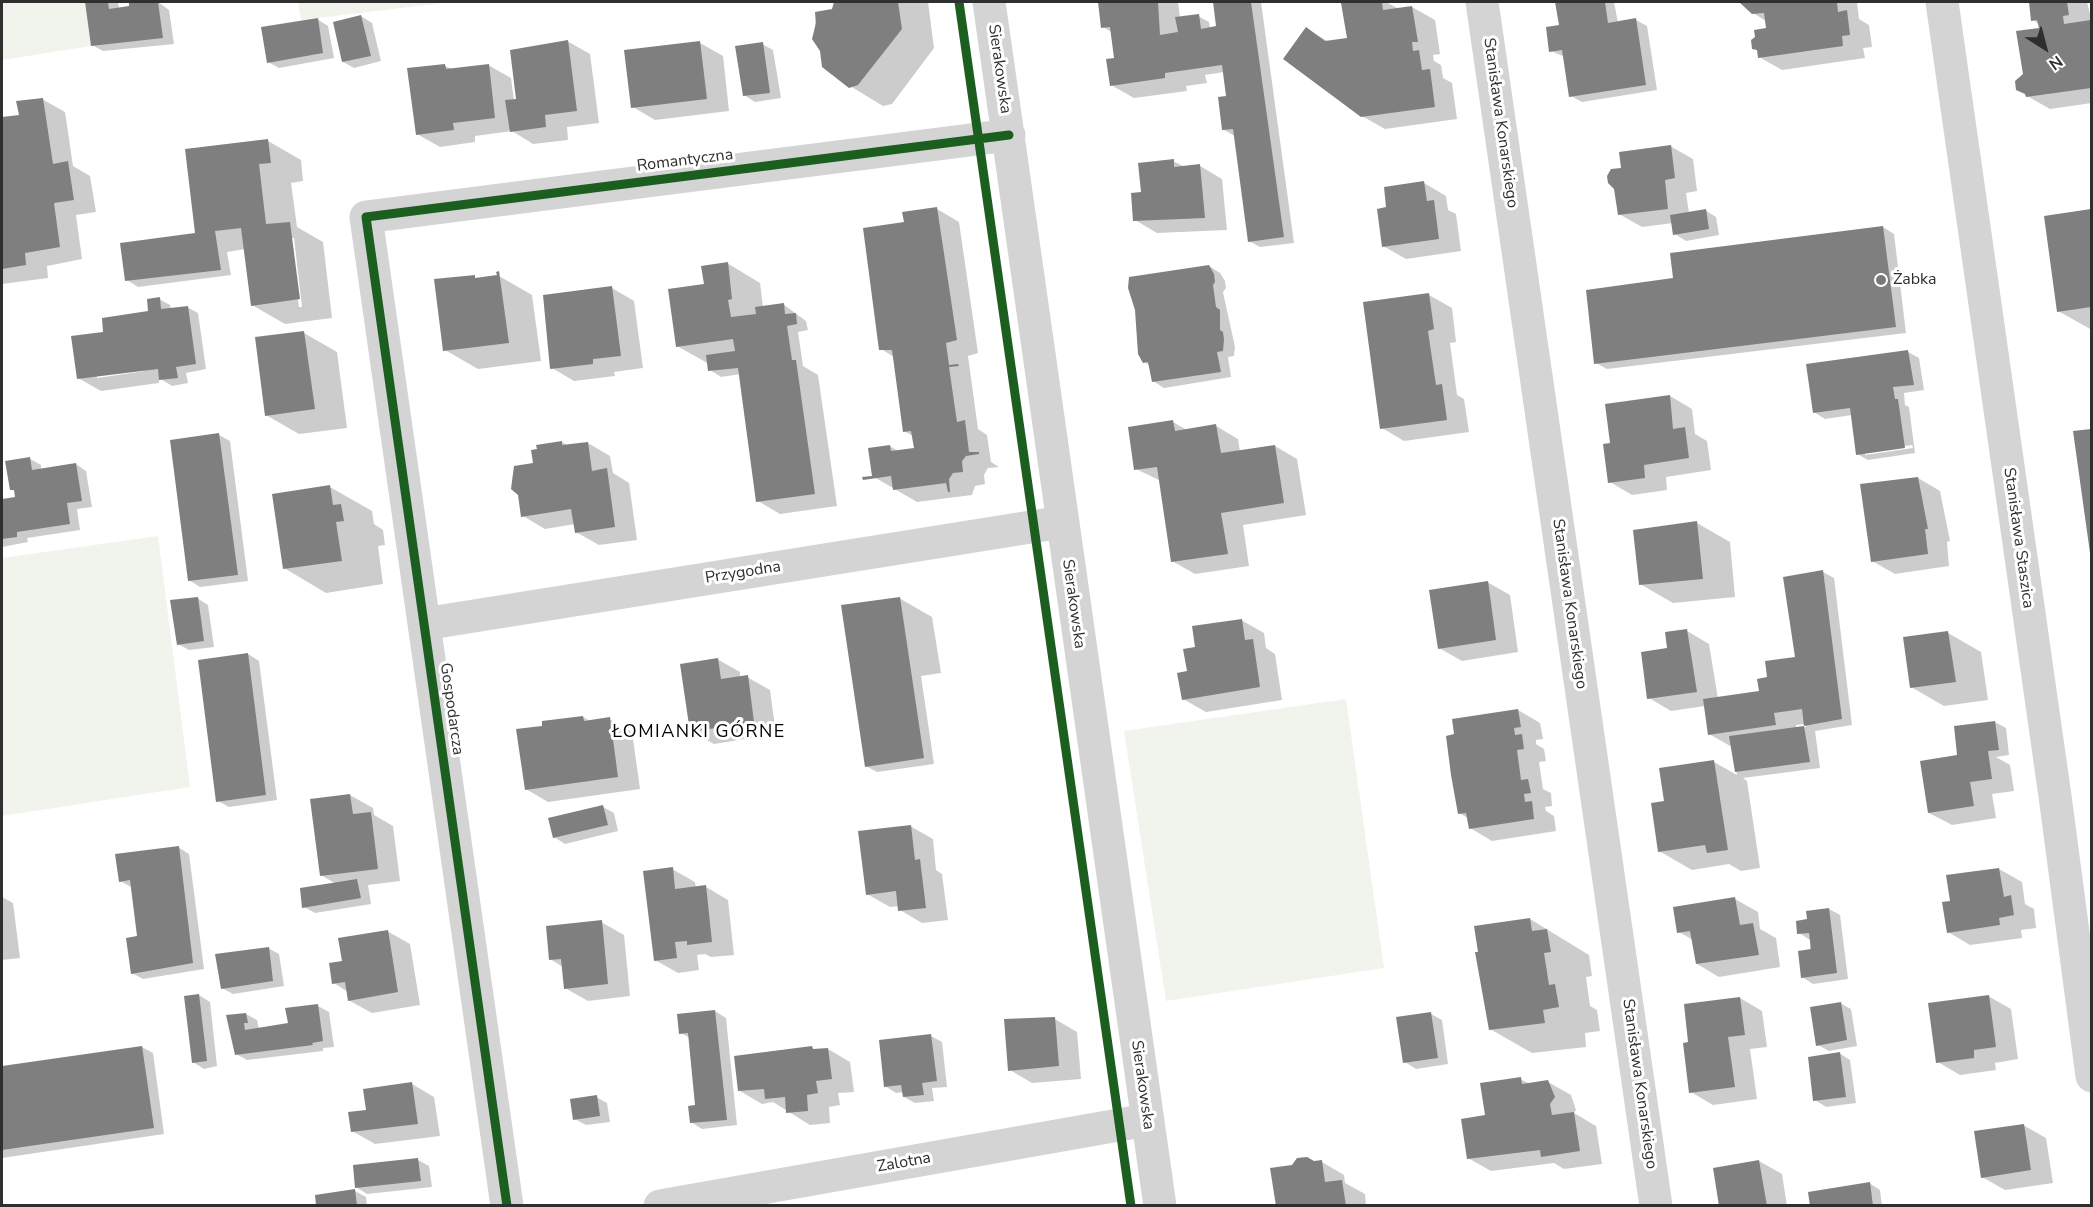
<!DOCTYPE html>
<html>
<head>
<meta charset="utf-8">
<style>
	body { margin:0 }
	#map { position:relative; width:2093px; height:1207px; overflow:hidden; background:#fff; font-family:"Nunito Sans",sans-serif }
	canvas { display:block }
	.frame { position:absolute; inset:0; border:3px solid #2f2f2f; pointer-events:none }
	.north { position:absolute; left:2015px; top:18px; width:60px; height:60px; -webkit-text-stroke:4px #fff; paint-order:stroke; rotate:144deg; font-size:16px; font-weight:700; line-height:24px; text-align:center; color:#2f2f2f }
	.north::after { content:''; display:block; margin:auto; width:21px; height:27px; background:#2f2f2f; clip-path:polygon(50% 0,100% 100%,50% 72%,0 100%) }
</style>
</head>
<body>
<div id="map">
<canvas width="2093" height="1207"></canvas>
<div class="frame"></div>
<div class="north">N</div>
</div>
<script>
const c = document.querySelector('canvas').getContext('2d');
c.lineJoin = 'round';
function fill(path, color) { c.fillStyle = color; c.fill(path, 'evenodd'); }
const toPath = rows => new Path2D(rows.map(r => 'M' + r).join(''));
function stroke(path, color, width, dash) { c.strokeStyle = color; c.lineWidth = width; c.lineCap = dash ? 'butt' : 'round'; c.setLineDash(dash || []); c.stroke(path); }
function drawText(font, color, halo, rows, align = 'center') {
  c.font = font + ' "Nunito Sans",sans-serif'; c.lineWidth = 6; c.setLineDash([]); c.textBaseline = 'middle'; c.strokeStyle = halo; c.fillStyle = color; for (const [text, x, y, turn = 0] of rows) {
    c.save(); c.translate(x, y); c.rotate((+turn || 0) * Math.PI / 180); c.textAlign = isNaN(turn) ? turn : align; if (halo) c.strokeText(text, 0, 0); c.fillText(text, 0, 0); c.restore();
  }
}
fill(toPath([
	[2,2,85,2,91,46,2,60],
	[298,2,451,2,301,20],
	[158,536,190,787,2,816,2,558],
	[1346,699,1384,968,1166,1001,1124,731]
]), '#f1f4ed');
fill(toPath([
	[86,2,118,2,119,9,130,7,130,2,158,2,169,10,174,44,103,51,92,45],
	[835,2,928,2,934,48,892,104,883,106,850,86,814,38,816,13,833,11],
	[1099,2,1178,2,1180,18,1198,16,1209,22,1210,28,1218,27,1215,2,1261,2,1294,243,1260,247,1249,241,1235,136,1224,130,1228,97,1224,72,1205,75,1207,83,1186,86,1187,91,1134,98,1111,85,1116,59,1113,33,1103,27],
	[1363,2,1386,2,1399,9,1412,7,1435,20,1440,54,1433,55,1434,61,1441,65,1443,78,1452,83,1457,119,1385,129,1362,116,1307,29,1329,42,1348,39,1343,4],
	[1557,2,1614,2,1618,23,1636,20,1647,26,1657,90,1582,102,1571,96,1565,57,1551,51,1560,26],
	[1741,2,1857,2,1859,19,1869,25,1872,47,1863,48,1865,58,1782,70,1759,57,1767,29,1766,21,1753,13],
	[2030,2,2087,2,2092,22,2092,103,2050,109,2027,96,2024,74,2040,29,2039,24,2033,20],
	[361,16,372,23,381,61,354,68,343,62],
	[317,19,328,26,334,58,279,68,268,62],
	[567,41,590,54,599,123,567,127,568,140,533,144,512,131,475,136,475,142,440,147,417,134,445,66,452,69,488,65,511,78,514,101,518,100],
	[700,43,723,56,729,111,655,120,633,107],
	[762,44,773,50,781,98,755,102,744,95],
	[42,99,65,112,73,166,90,176,96,212,76,215,82,259,47,266,48,278,2,284,2,119,20,116],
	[268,141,301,160,303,181,291,183,297,227,323,242,332,318,285,324,252,305,245,249,227,252,231,275,138,287,127,280,196,235],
	[291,238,294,238,302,307,299,307],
	[1670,146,1693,159,1697,191,1686,193,1689,213,1705,210,1716,217,1719,235,1686,241,1675,234,1673,223,1642,227,1619,214,1615,188,1623,169],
	[1173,161,1185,167,1200,166,1222,179,1227,230,1157,233,1135,220],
	[1424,183,1446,196,1448,210,1456,214,1461,251,1406,259,1383,246,1388,209],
	[937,209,959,222,978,353,968,356,978,429,987,435,991,462,999,467,988,468,984,475,985,484,975,486,972,495,917,502,874,477,890,446,899,452,916,449,913,436,904,431,894,357,881,349,906,223],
	[2092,211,2092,330,2058,311,2045,217],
	[1883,227,1894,234,1906,333,1607,369,1596,363,1675,279],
	[727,263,760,283,763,307,783,304,806,321,808,330,798,332,803,366,818,375,837,506,780,514,758,501,741,374,721,377,710,370,709,364,677,346,705,285],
	[1209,266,1220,273,1225,281,1226,288,1223,292,1235,347,1234,356,1228,357,1231,377,1164,388,1153,381,1151,366,1144,362,1136,310],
	[499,276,532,295,541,361,478,369,445,350],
	[612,288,634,301,643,368,614,372,615,376,574,381,552,368],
	[1429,295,1452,308,1456,342,1450,343,1457,395,1464,399,1469,432,1404,441,1382,428],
	[159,299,170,305,171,309,187,307,198,313,206,369,186,373,188,383,172,386,159,378,159,383,101,391,78,378,105,333,149,312],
	[144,368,145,371,97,378,97,374],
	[304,333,337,352,347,428,299,434,266,415],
	[1908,352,1919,358,1924,390,1904,393,1905,405,1909,407,1915,453,1868,460,1857,454,1852,415,1825,419,1814,412],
	[1912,445,1913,448,1865,455,1865,452],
	[1670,396,1692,409,1695,434,1707,441,1711,470,1666,477,1667,490,1632,495,1610,482,1612,444],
	[1173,422,1187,430,1216,426,1238,439,1240,452,1275,446,1297,459,1306,515,1243,525,1249,566,1195,574,1172,561,1161,481,1136,469],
	[2092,430,2092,555,2074,433],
	[219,435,230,441,248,581,200,587,189,580],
	[562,442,568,446,588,443,610,456,613,473,629,483,637,540,599,545,576,532,575,524,545,529,523,516,520,494,513,489,512,481,516,474,535,464],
	[30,459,41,465,41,470,76,464,86,471,92,507,77,509,80,530,27,538,28,542,2,547,2,500,16,498,15,491,11,489],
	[1918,478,1940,491,1950,541,1947,542,1949,566,1895,574,1872,561],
	[330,487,372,511,374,524,383,530,385,545,378,546,383,584,326,593,284,568],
	[1697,523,1730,542,1735,597,1673,603,1640,584],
	[1823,572,1834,578,1852,725,1815,731,1820,768,1743,778,1747,781,1760,868,1741,871,1729,864,1692,870,1659,851,1666,802,1714,762,1737,775,1732,747,1709,734,1705,706,1671,711,1649,698,1668,649,1687,631,1709,644,1718,699,1761,693,1768,678,1796,658],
	[1806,724,1806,727,1796,728,1796,725],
	[1487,582,1510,595,1518,652,1462,661,1439,648],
	[197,598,208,605,214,647,189,650,178,644],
	[899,598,932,617,941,673,921,676,934,764,877,772,866,766],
	[1241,620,1264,633,1266,648,1275,654,1282,700,1206,712,1183,699,1197,648],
	[1948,633,1981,652,1988,700,1944,706,1911,687],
	[248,654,259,661,277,800,229,807,218,801],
	[717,659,740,672,740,678,747,677,770,690,776,734,714,744,691,731],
	[1518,710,1540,723,1543,739,1536,740,1536,744,1544,749,1546,761,1539,762,1543,789,1551,793,1552,806,1545,807,1546,811,1554,816,1556,831,1492,841,1470,828,1468,818,1459,813],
	[583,717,590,721,609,719,632,732,640,789,548,802,526,789,544,727],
	[1995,722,2006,728,2009,755,1996,757,2010,765,2014,791,1992,794,1996,818,1952,825,1929,813,1962,756],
	[350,795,373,808,374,815,393,826,400,881,368,885,371,904,315,913,304,907,336,884,321,875],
	[603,807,614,813,618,831,565,844,554,837],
	[910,826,933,839,936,870,942,874,948,920,922,923,900,910,899,906,890,907,867,894],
	[178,847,189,854,204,969,143,979,132,973,139,937,131,887,120,881],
	[672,869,695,882,696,888,706,887,728,900,734,955,711,957,705,954,697,955,699,970,678,973,655,960],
	[1999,869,2022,882,2025,904,2034,909,2036,928,2021,930,2022,938,1970,945,1948,932,1952,903],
	[2,897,13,903,20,958,2,960],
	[1735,899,1758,912,1760,929,1776,938,1780,967,1719,977,1697,964,1693,940,1679,932],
	[1829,909,1840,915,1848,979,1813,984,1802,977,1810,951,1810,940,1799,933,1809,920],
	[1530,919,1589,955,1592,976,1586,977,1590,1006,1597,1010,1600,1031,1585,1033,1586,1047,1532,1053,1490,1029,1479,953],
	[601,922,624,935,630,996,588,1001,565,988,563,967,550,959],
	[387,931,410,944,420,1005,372,1013,350,1001,348,992,334,983,343,962],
	[268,948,279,954,284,986,233,994,222,988],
	[199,995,210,1002,217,1066,204,1069,193,1062],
	[1988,996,2011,1009,2018,1059,1995,1063,1996,1070,1960,1075,1938,1062],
	[1740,998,1762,1011,1767,1047,1750,1049,1757,1099,1713,1105,1691,1092,1690,1043],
	[1840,1003,1851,1009,1857,1046,1829,1051,1818,1045],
	[318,1006,329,1012,334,1047,323,1048,323,1051,247,1060,236,1054,246,1014,257,1020,259,1029,290,1025],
	[715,1011,726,1018,737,1125,702,1129,691,1122,697,1107,690,1038,681,1033],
	[1431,1014,1442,1020,1448,1064,1416,1069,1405,1062],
	[1055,1019,1077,1032,1081,1079,1032,1083,1010,1070],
	[931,1036,942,1042,947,1087,932,1088,934,1101,915,1103,904,1097,904,1092,896,1093,885,1086],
	[142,1047,153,1053,164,1134,2,1158,2,1068],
	[812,1048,816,1051,828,1049,850,1062,854,1092,838,1093,840,1105,829,1107,830,1123,810,1125,773,1102,762,1104,740,1091],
	[1839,1053,1850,1060,1856,1103,1826,1107,1815,1100],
	[1520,1079,1530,1084,1548,1082,1571,1095,1576,1110,1574,1113,1596,1126,1602,1164,1564,1169,1554,1163,1491,1171,1468,1158,1486,1117],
	[412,1084,434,1097,440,1136,375,1144,352,1131,367,1112],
	[596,1097,607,1103,610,1122,586,1125,575,1119],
	[2023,1125,2046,1138,2053,1183,2005,1190,1982,1177],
	[418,1160,429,1166,432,1187,367,1194,356,1187],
	[1759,1161,1782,1174,1787,1206,1721,1206],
	[1322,1162,1344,1175,1345,1183,1365,1194,1366,1206,1278,1206,1293,1166],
	[1869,1183,1880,1190,1882,1206,1812,1206],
	[355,1191,366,1197,367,1206,317,1206]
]), '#0003');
fill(toPath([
	[85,2,108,2,109,9,129,6,129,2,158,2,163,38,91,46],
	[834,2,898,2,902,29,858,85,849,88,822,67,820,51,812,39,816,23,815,12,832,9],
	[1098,2,1158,2,1160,35,1178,32,1175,17,1199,14,1201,29,1216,26,1213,2,1251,2,1284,237,1248,242,1233,129,1222,130,1218,97,1226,96,1222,65,1165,73,1165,78,1110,86,1106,59,1114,58,1110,27,1101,28],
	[1353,2,1382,2,1383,10,1412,6,1418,42,1412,42,1413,51,1419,50,1422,70,1430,69,1435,107,1361,117,1283,59,1306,27,1325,41,1347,38,1341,3],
	[1555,2,1605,2,1608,23,1636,18,1646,85,1569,97,1562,50,1549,52,1546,27,1559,25],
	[1739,2,1837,2,1838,12,1847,10,1850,35,1842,36,1843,46,1758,58,1757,50,1752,49,1751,40,1755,37,1754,30,1766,28,1764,13,1752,14],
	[2029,2,2067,2,2069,15,2063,16,2064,24,2091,20,2091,88,2026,97,2025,94,2016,90,2015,81,2023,74,2016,31,2039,28,2037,20,2031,21],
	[361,15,371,56,342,62,333,22],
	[318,18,323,53,267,63,261,27],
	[568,40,577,111,545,115,546,127,510,132,505,100,516,99,510,50],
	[700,41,707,99,631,108,624,50],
	[763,42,770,93,743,96,735,46],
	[445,64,446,69,489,64,495,118,453,123,454,130,416,135,407,68],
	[43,98,53,164,68,161,74,200,54,203,60,247,25,253,26,265,2,269,2,117,19,115,16,101],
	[268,139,271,163,259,164,266,224,290,222,300,299,251,306,241,228,215,231,221,270,125,281,120,243,195,233,185,149],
	[1671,145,1675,178,1665,180,1668,209,1618,215,1614,189,1608,183,1607,176,1611,169,1621,168,1619,152],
	[1174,159,1174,167,1200,164,1205,218,1133,221,1131,193,1141,192,1138,163],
	[1424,181,1427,201,1434,200,1439,239,1382,247,1377,209,1386,207,1384,187],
	[937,207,957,340,946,343,949,365,958,364,959,366,949,367,957,422,965,420,969,452,979,452,979,454,966,456,962,461,963,472,953,473,949,479,950,492,948,492,946,483,893,490,891,476,863,480,862,477,872,476,868,448,890,445,891,451,914,448,911,431,903,432,892,350,879,350,863,228,904,222,902,212],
	[1706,209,1709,229,1673,235,1670,215],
	[2091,209,2091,307,2057,312,2044,216],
	[1883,226,1896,327,1594,364,1586,290,1673,278,1670,253],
	[728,262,732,299,728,300,731,317,756,314,755,307,784,303,785,314,796,313,797,324,787,326,792,360,796,360,815,494,756,502,738,368,708,371,706,355,735,351,733,339,676,347,668,289,704,284,701,266],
	[1209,265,1214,274,1215,282,1213,285,1216,307,1220,310,1220,330,1223,332,1224,340,1223,351,1217,352,1221,372,1152,382,1148,362,1143,363,1138,354,1135,310,1128,288,1129,277],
	[499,271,509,343,443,351,434,279,475,275,475,278,497,275,496,272],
	[612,286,621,356,593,359,593,364,550,369,543,295],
	[1429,293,1434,329,1428,331,1436,385,1442,384,1447,420,1380,429,1363,302],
	[160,297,161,309,188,306,196,364,176,367,178,378,159,380,158,369,77,379,71,336,103,332,102,318,148,311,147,299],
	[304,331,315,409,265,416,255,337],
	[1908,350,1914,385,1893,387,1895,399,1898,399,1905,448,1856,455,1850,408,1813,413,1806,364],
	[1670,395,1673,429,1685,427,1689,458,1644,465,1645,478,1608,483,1603,444,1610,443,1605,404],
	[1173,420,1175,431,1216,424,1221,453,1275,445,1284,503,1221,513,1228,554,1171,562,1157,467,1134,470,1128,427],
	[2091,429,2091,553,2090,553,2073,431],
	[219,433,238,575,188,581,170,440],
	[562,441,562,445,588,442,592,471,607,468,615,527,575,533,571,509,521,517,518,495,511,489,514,466,533,463,531,450,537,449,536,445],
	[30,457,32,470,76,463,82,501,67,503,70,524,17,532,17,537,2,539,2,499,15,497,14,490,10,490,5,461],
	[1918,477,1928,529,1925,529,1928,554,1871,562,1860,484],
	[330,485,333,505,341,504,344,521,336,522,342,561,283,569,272,494],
	[1697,521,1703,579,1639,585,1633,530],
	[1823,570,1842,719,1804,726,1810,762,1735,772,1729,736,1804,726,1802,709,1774,713,1776,725,1708,735,1703,699,1759,691,1757,679,1767,677,1765,661,1795,657,1783,577],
	[1488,581,1496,640,1438,649,1429,590],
	[198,597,204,641,177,645,170,600],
	[900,597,924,758,865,767,841,605],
	[1242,619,1245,640,1253,639,1260,687,1182,700,1177,673,1187,671,1183,649,1195,647,1192,626],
	[1687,629,1697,692,1647,699,1641,652,1667,648,1665,632],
	[1948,631,1956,682,1910,688,1903,637],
	[248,653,266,795,216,802,198,660],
	[718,658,721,679,748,675,754,722,690,732,680,664],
	[1518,709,1521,727,1514,728,1515,735,1522,734,1524,749,1517,750,1521,780,1528,779,1531,793,1524,794,1525,802,1532,801,1534,819,1469,829,1466,813,1458,814,1451,775,1446,736,1454,734,1452,719],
	[583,716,584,721,610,717,618,777,525,790,516,729,542,726,542,721],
	[1995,721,1999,750,1988,751,1992,779,1970,782,1974,806,1928,813,1920,761,1957,755,1954,726],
	[1714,760,1728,850,1707,853,1705,845,1658,852,1651,803,1664,801,1659,768],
	[350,794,353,814,371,812,378,869,320,876,310,799],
	[603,805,608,825,553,838,548,818],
	[911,825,915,860,920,859,926,908,898,911,896,891,866,895,858,831],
	[179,846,193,963,131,974,126,938,137,936,130,880,119,882,115,854],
	[673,867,675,889,706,885,712,942,687,945,687,941,675,942,677,958,654,961,643,871],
	[1999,868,2004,897,2011,895,2014,915,1999,918,2000,925,1947,933,1942,902,1950,901,1946,875],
	[357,879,361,898,302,908,300,888],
	[1735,897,1740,925,1753,923,1759,955,1696,964,1690,931,1677,933,1673,907],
	[1829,908,1837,973,1801,978,1798,951,1811,949,1809,933,1797,934,1796,921,1807,919,1806,911],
	[1530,918,1532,931,1547,929,1551,952,1544,953,1549,985,1555,984,1559,1007,1543,1010,1545,1023,1489,1030,1475,952,1478,952,1474,926],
	[602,920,608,984,564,989,561,959,549,960,546,926],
	[388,930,398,992,348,1001,345,982,332,984,329,963,342,961,338,938],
	[269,947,273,981,221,989,215,954],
	[199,994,207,1061,192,1063,184,996],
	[1989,995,1996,1047,1974,1050,1974,1058,1936,1063,1928,1003],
	[1740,997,1745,1035,1728,1037,1735,1087,1689,1093,1683,1043,1688,1042,1684,1004],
	[1841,1002,1847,1040,1816,1046,1810,1007],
	[318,1004,323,1041,312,1043,313,1045,235,1055,226,1015,246,1013,248,1023,244,1023,245,1030,288,1023,285,1008],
	[715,1010,727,1120,690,1123,688,1106,695,1105,688,1033,679,1034,677,1014],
	[1431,1012,1438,1058,1403,1063,1396,1017],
	[1055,1017,1059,1066,1008,1071,1004,1019],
	[931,1034,937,1081,922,1083,924,1095,903,1097,901,1085,884,1087,879,1040],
	[142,1046,154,1128,2,1150,2,1066],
	[812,1046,813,1049,828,1048,832,1079,816,1081,818,1093,807,1095,808,1111,786,1113,785,1097,765,1099,764,1089,738,1091,734,1056],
	[1840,1052,1846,1097,1813,1101,1808,1057],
	[1521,1077,1522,1084,1548,1080,1555,1097,1550,1104,1552,1115,1574,1112,1580,1151,1541,1157,1540,1150,1467,1159,1461,1119,1485,1115,1480,1083],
	[412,1082,418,1124,351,1132,348,1112,366,1110,363,1089],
	[597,1095,600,1116,573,1120,570,1099],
	[2024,1124,2031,1170,1981,1178,1974,1131],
	[1307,1157,1314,1161,1322,1160,1325,1182,1342,1180,1346,1206,1276,1206,1270,1168,1292,1165,1297,1158],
	[418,1158,421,1181,355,1188,353,1165],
	[1759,1160,1767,1206,1719,1206,1713,1168],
	[1870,1182,1873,1206,1810,1206,1808,1192],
	[355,1189,357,1206,316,1206,315,1195]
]), '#7f7f7f');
stroke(toPath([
	[989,2,1160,1206],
	[1482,2,1656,1206],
	[1942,2,2055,796,2092,1076],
	[424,624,1062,522],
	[507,1206,366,217,1009,135],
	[660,1206,1147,1120]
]), '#d4d4d4', 33);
stroke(toPath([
	[959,2,1131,1206],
	[507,1206,366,217,1009,135]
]), '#1b5e20', 9);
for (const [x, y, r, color] of [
	[1881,280,6,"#787878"]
]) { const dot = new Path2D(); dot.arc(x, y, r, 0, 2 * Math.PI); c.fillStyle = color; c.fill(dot); stroke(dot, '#fff', 2); }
drawText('16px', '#2f2f2f', '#fff', [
	["Sierakowska",999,69,82],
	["Stanisława Konarskiego",1500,123,82],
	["Romantyczna",685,161,-7],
	["Stanisława Staszica",2018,538,82],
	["Przygodna",743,573,-9],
	["Sierakowska",1073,604,82],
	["Stanisława Konarskiego",1569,604,82],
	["Gospodarcza",451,709,82],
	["Stanisława Konarskiego",1639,1084,82],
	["Sierakowska",1142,1085,82],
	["Zalotna",904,1163,-10]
]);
drawText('16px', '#2f2f2f', '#fff', [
	["Żabka",1893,280]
], 'left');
c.letterSpacing = '1.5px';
drawText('18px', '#000', '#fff', [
	["ŁOMIANKI GÓRNE",699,733]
]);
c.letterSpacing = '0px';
</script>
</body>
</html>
